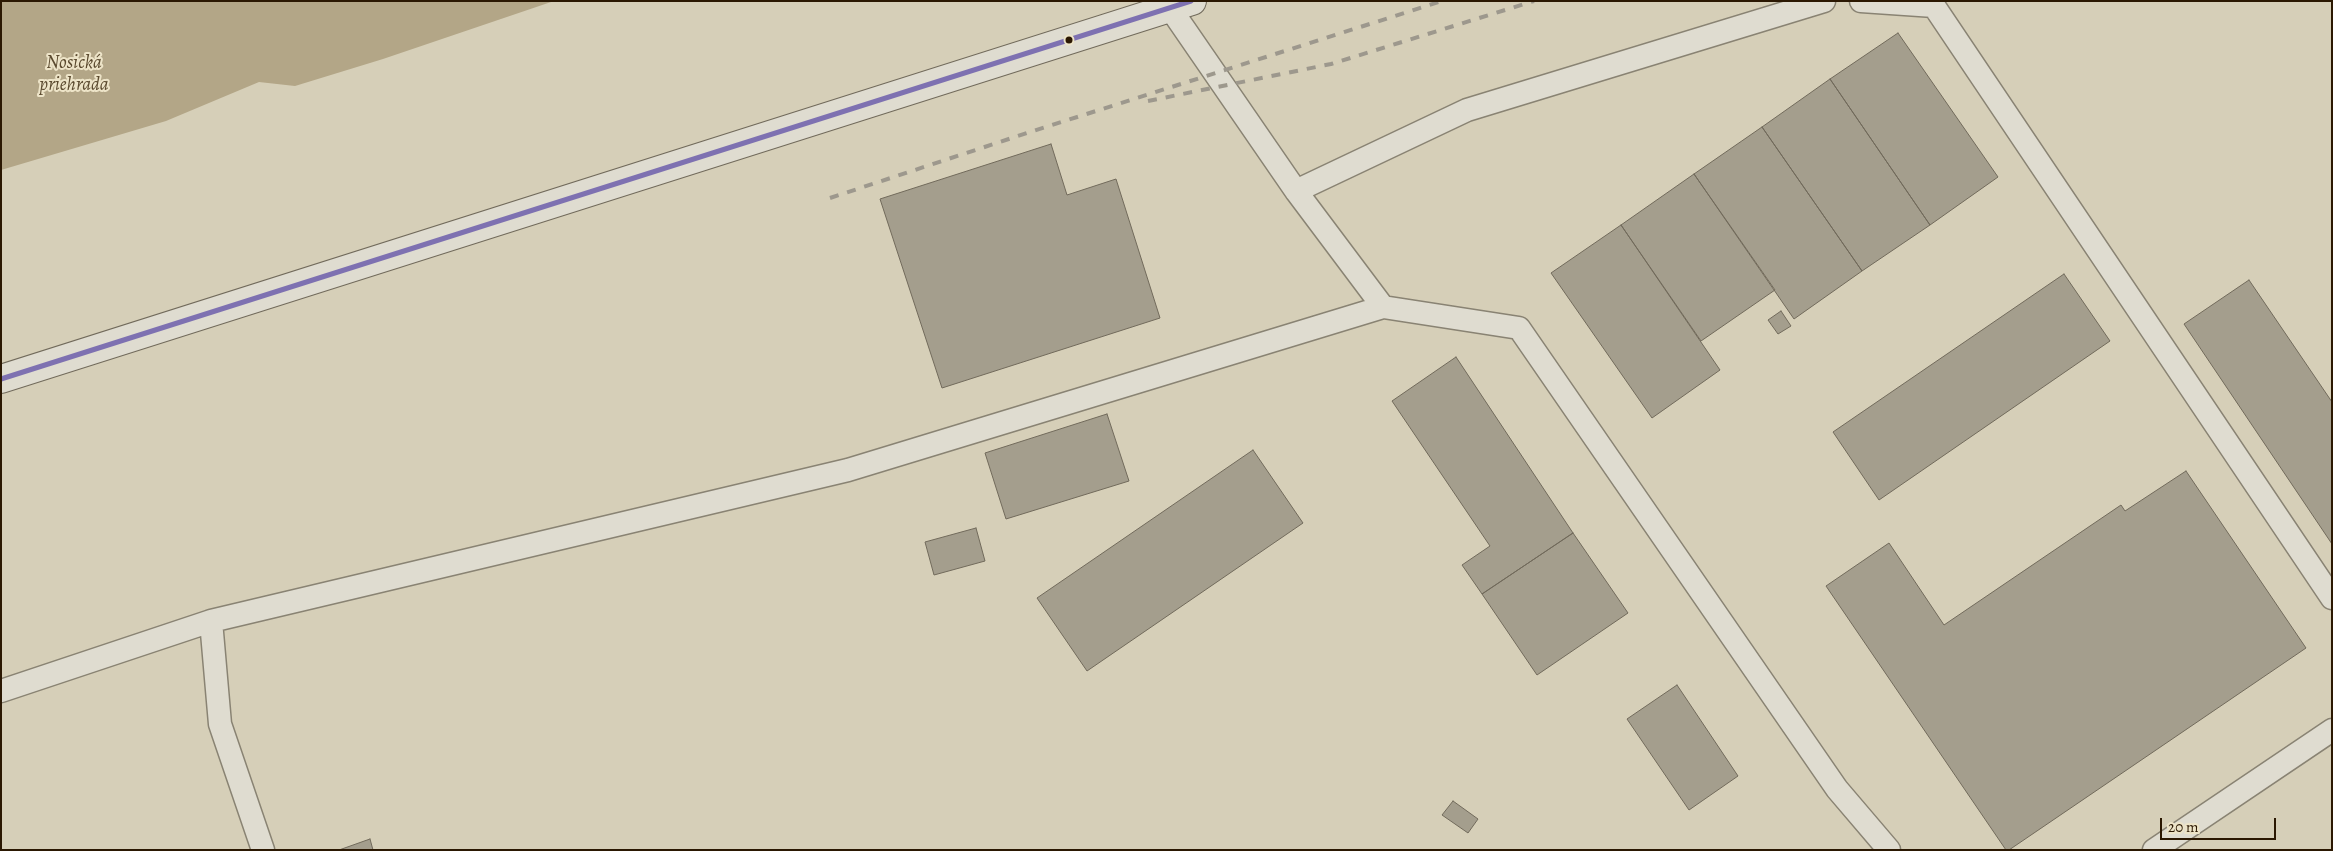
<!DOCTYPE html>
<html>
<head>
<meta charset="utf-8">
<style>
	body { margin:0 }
	#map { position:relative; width:2333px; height:851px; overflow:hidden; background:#d6cfb8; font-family:Alegreya,serif }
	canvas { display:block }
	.frame { position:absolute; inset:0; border:2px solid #2b1802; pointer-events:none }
	.scale { position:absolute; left:2160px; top:818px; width:116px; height:22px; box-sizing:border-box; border:2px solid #2b1802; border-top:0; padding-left:6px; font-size:15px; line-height:18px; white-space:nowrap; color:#2b1802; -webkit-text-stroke:4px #ede4c8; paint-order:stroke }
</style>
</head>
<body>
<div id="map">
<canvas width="2333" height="851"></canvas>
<div class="frame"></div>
<div class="scale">20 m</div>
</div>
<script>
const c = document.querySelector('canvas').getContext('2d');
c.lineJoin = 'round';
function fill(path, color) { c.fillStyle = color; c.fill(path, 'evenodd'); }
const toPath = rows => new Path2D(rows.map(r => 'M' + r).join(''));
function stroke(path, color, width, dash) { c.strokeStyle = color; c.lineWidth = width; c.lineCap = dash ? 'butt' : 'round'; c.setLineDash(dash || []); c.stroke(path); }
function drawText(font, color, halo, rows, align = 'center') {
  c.font = font + ' Alegreya,serif'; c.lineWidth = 4; c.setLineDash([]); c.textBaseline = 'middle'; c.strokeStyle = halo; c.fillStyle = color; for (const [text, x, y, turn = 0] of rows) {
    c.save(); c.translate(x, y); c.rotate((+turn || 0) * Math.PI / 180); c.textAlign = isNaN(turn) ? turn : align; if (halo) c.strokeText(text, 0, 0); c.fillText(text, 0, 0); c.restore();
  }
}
fill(toPath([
	[1,1,554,1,383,59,295,86,259,82,166,121,1,170]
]), '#b3a687');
const building = toPath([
	[1898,33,1998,177,1930,225,1830,79,1898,33],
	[1830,79,1930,225,1862,271,1762,127,1830,79],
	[1762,127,1862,271,1794,319,1694,174,1762,127],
	[1051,144,1067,195,1116,179,1160,318,942,388,880,199,1051,144],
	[1694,174,1775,290,1701,341,1621,225,1694,174],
	[1621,225,1720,370,1652,418,1551,273,1621,225],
	[2064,274,2110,341,1879,500,1833,432,2064,274],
	[2249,280,2332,402,2332,544,2184,324,2249,280],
	[1781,311,1791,326,1778,334,1768,320,1781,311],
	[1456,357,1573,533,1482,594,1462,565,1490,546,1392,401,1456,357],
	[1107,414,1129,481,1006,519,985,453,1107,414],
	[1253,450,1303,523,1087,671,1037,598,1253,450],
	[2186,471,2306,648,2009,850,2006,850,1826,586,1889,543,1944,625,2121,505,2125,511,2186,471],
	[976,528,985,561,934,575,925,542,976,528],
	[1573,533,1628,613,1537,675,1482,594,1573,533],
	[1677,685,1738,776,1689,810,1627,719,1677,685],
	[1453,801,1478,819,1468,833,1442,815,1453,801],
	[370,839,373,850,339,850,370,839]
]);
fill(building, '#a49e8d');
stroke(building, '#716a5b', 1);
const lane = toPath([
	[1861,1,1934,6,2332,598],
	[1170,8,1296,191,1383,307,1519,328,1837,789,1889,850],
	[1296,191,1467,110,1824,1],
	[211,621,220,724,263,850],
	[1,691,211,621,848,470,1383,307],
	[2154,850,2332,730]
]);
const secondary = toPath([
	[1,379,1192,1]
]);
stroke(lane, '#898373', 25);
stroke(secondary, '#716a5b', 30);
stroke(lane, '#dfdcd0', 22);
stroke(secondary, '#dfdcd0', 28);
stroke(toPath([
	[1148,101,1331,64,1534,1],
	[830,198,1030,132,1442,1]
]), '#9d988d', 4, [9, 9]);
stroke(toPath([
	[1,379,1191,1]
]), '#7e71b1', 5);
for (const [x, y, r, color] of [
	[1069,40,4.5,"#2b1802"]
]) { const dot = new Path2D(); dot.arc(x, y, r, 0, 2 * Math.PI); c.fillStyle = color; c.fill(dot); stroke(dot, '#ede4c8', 2); }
drawText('italic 19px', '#5b4a2f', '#ede4c8', [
	["Nosická",74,63],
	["priehrada",74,85]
]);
</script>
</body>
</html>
